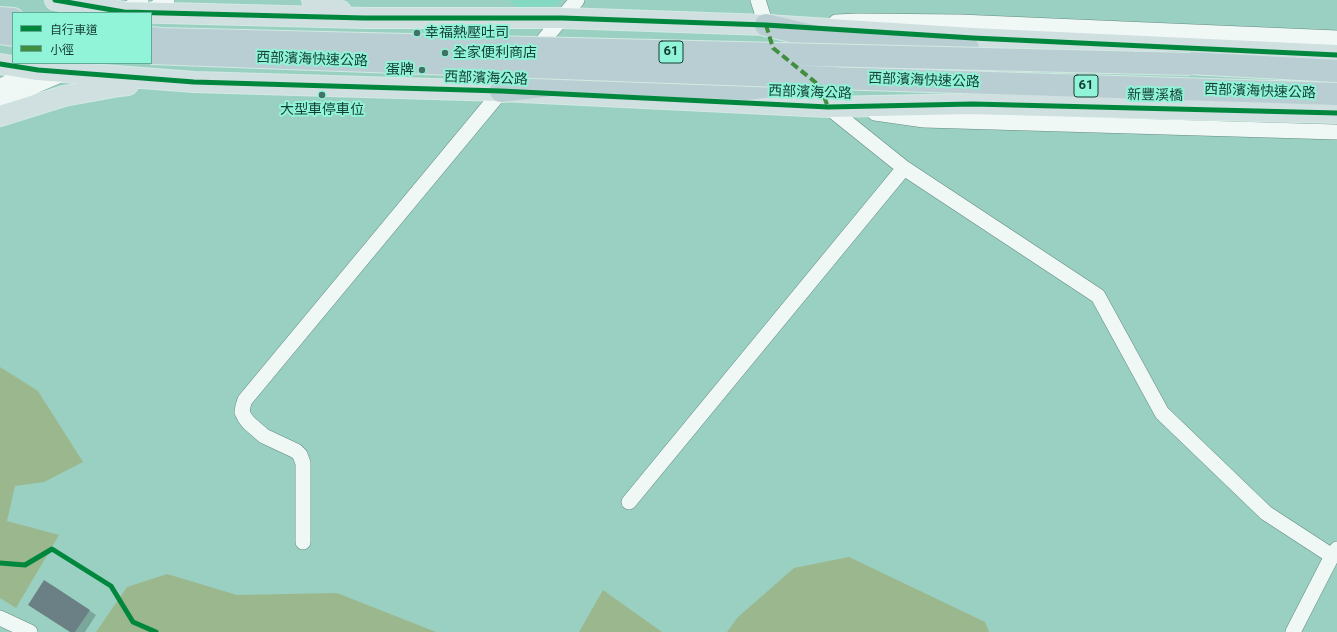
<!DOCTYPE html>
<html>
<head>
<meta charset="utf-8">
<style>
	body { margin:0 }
	#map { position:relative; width:1337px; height:632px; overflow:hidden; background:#9ad0c1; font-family:Roboto,"Noto Sans TC",sans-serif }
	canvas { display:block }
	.legend { position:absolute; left:12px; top:12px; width:140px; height:52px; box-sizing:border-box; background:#91f4d8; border:1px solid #5fab96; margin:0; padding:5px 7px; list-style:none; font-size:12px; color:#133e33 }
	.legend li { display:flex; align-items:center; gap:8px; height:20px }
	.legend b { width:20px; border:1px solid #5fab96 }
</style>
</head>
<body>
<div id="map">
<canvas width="1337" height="632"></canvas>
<ul class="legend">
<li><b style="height:5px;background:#00873e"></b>自行車道</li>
<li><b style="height:5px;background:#408e40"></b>小徑</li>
</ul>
</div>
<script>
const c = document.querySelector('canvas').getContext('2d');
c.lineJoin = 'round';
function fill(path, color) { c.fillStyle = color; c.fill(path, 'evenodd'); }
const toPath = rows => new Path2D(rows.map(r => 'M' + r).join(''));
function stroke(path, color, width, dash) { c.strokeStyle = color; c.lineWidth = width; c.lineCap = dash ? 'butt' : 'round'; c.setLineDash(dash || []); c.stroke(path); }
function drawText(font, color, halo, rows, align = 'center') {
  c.font = font + ' Roboto,"Noto Sans TC",sans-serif'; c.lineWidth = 4; c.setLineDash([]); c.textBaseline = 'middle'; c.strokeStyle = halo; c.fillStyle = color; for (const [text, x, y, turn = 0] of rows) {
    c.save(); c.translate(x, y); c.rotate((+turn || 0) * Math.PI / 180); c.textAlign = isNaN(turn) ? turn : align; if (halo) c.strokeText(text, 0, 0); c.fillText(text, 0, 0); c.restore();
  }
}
fill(toPath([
	[509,0,561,0,555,6,517,7]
]), '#84d9c2');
fill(toPath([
	[0,367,38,391,83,462,44,482,15,486,7,521,59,535,16,608,0,598],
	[849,557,985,622,989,632,727,632,738,617,794,568],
	[167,574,237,595,337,593,436,632,96,632,127,587],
	[603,590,662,632,579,632]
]), '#9bb78e');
fill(toPath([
	[52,585,96,615,85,632,72,632]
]), '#0003');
fill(toPath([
	[44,580,90,610,75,632,70,632,28,605]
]), '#6b8085');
const minor = toPath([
	[758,0,766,25,774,25],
	[122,13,141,0],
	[147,13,167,0],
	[836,22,858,21,959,22,1337,38],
	[0,86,39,69],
	[0,101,67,72,80,63],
	[828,107,904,168,1098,296,1162,413,1266,513,1332,556,1337,549],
	[875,113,924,120,1337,132],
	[629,502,904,168],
	[303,542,303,463,300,455,296,451,264,436,249,423,245,418,242,412,243,406,245,400,577,0],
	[0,618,30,632],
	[1293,632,1332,556]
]);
const major = toPath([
	[55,0,124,12,364,18,562,18,766,25,973,38,1337,55],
	[312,0,320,5,341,11],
	[0,64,38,70,194,82,501,91,828,107,973,104,1337,113],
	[0,116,64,96,119,86,128,85]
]);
const highway = toPath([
	[0,18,13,19],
	[766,25,837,42,968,48],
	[0,33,13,35],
	[1170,62,1337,71],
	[501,91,575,82,746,89,835,78,1337,94]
]);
stroke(minor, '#628b80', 16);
stroke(major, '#d2eae3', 22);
stroke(highway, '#d2eae3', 24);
stroke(minor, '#f0f8f6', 15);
stroke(major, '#d0dfe0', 20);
stroke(highway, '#b9ced2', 22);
const highwayBridge = toPath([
	[151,38,161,39,1190,64],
	[151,53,835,78]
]);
stroke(highwayBridge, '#d2eae3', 24, []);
stroke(highwayBridge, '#b9ced2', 22);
stroke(toPath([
	[766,25,773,48,820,86,828,107]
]), '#408e40', 4, [8, 4]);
stroke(toPath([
	[55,0,124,12,364,18,562,18,766,25,973,38,1337,55],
	[0,64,38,70,194,82,501,91,828,107,973,104,1337,113],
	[0,563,25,565,52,549,111,586,133,622,156,632]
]), '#00873e', 5);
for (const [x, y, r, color] of [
	[417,33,4,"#427165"],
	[445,53,4,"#427165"],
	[422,70,4,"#427165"],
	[322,95,4,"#427165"]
]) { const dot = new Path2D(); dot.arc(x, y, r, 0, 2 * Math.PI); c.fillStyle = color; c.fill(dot); stroke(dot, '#91f4d8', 1.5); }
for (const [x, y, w] of [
	[671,52,24],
	[1086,86,24]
]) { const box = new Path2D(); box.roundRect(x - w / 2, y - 11, w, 22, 3); c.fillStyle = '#91f4d8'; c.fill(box); stroke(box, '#133e33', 1); }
drawText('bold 13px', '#133e33', null, [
	["61",671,52],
	["61",1086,86]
]);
drawText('14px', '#133e33', '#91f4d8', [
	["幸福熱壓吐司",425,33],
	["全家便利商店",453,53],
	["蛋牌",414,70,"right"],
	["大型車停車位",322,110,"center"]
], 'left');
drawText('14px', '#133e33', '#91f4d8', [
	["西部濱海快速公路",312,60,2],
	["西部濱海公路",486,79,2],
	["西部濱海快速公路",924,81,2],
	["西部濱海快速公路",1260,92,2],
	["西部濱海公路",810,93,2],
	["新豐溪橋",1155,96,1]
]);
</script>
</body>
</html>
